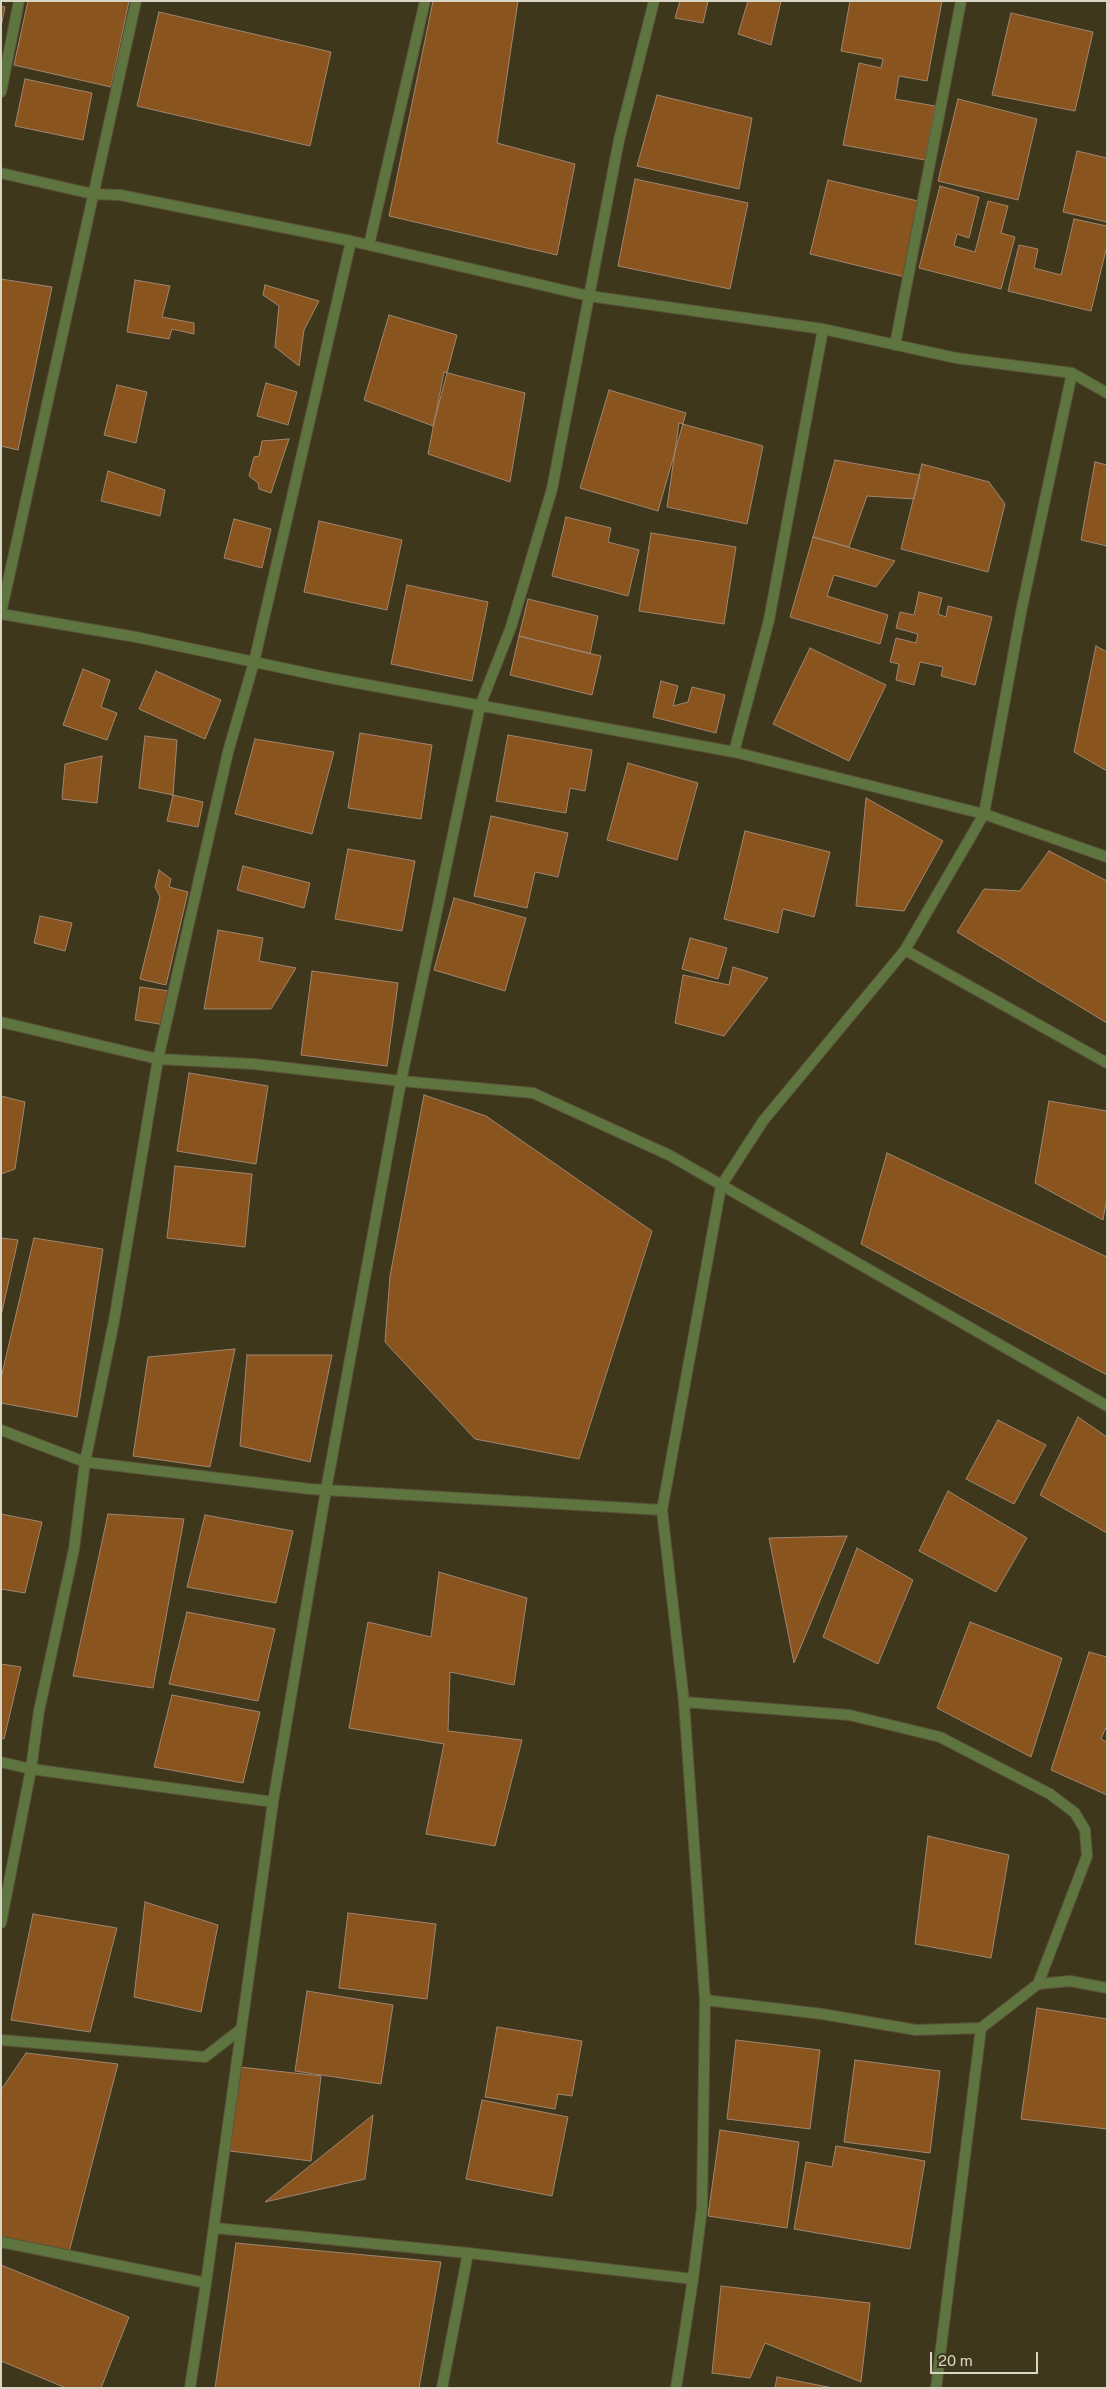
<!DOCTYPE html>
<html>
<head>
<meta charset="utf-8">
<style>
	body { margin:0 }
	#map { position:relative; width:1108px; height:2389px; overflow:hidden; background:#3e371c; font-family:"Public Sans",sans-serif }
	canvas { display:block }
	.frame { position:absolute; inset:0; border:2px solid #d9d5c5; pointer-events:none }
	.scale { position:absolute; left:930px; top:2352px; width:108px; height:22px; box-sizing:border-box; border:2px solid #d9d5c5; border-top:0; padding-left:6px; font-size:15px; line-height:18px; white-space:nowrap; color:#d9d5c5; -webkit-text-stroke:4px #3e371c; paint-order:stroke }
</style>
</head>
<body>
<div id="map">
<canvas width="1108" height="2389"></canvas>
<div class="frame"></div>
<div class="scale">20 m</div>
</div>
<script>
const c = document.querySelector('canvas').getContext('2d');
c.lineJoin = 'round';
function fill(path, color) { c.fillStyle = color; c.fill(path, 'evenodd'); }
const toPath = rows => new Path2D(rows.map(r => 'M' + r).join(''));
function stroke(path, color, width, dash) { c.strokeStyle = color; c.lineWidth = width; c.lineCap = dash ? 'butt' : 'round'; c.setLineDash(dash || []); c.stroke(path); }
const building = toPath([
	[28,1,129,1,111,87,14,65,28,1],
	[433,1,518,1,497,143,575,164,557,255,389,216,433,1],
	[680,1,708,1,703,23,675,18,680,1],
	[748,1,781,1,771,45,738,34,748,1],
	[850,1,942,1,927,81,899,76,895,99,935,106,925,160,843,145,859,63,881,68,883,59,841,51,850,1],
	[1,6,5,7,1,27,1,6],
	[159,12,331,52,310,146,137,106,159,12],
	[1011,13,1093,32,1075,111,992,95,1011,13],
	[25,79,92,93,83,140,15,126,25,79],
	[657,95,752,118,739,189,637,166,657,95],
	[958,99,1037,119,1018,200,938,181,958,99],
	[1077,151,1107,158,1107,222,1063,212,1077,151],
	[635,179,748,203,730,289,618,266,635,179],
	[828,180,922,202,905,277,810,254,828,180],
	[940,186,979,197,969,238,957,234,954,246,975,252,988,201,1008,206,1001,233,1015,237,1001,289,919,268,940,186],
	[1074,219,1107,226,1107,246,1091,311,1008,291,1019,245,1038,249,1034,268,1061,275,1074,219],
	[1,279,52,287,18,450,1,446,1,279],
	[135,280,170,286,162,317,194,323,194,334,172,329,169,339,127,332,135,280],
	[265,285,319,301,304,330,299,366,275,347,279,306,263,295,265,285],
	[389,315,457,335,433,426,364,400,389,315],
	[444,372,525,393,510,482,428,454,444,372],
	[266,383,297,392,288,425,257,416,266,383],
	[117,385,147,392,136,443,104,435,117,385],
	[609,390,686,413,658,511,580,488,609,390],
	[679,423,763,446,747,524,667,507,679,423],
	[289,439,271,493,259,489,258,483,249,476,254,457,259,456,262,441,289,439],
	[835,460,920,475,914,499,867,496,849,547,813,537,835,460],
	[1095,462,1107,465,1107,546,1081,540,1095,462],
	[922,464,989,482,1005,504,988,572,901,549,922,464],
	[108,471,165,490,160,516,101,501,108,471],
	[566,517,611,528,608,542,639,550,628,596,552,576,566,517],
	[234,519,271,529,262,568,224,558,234,519],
	[319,521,402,540,387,610,304,592,319,521],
	[651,533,736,547,724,624,639,611,651,533],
	[813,537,895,561,876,587,834,575,827,596,888,615,880,644,790,617,813,537],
	[407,585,488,602,472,681,391,664,407,585],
	[919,592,942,598,938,614,946,617,948,606,992,617,975,685,941,676,943,667,920,662,914,685,896,680,899,664,890,662,896,638,916,643,918,634,896,628,900,612,914,615,919,592],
	[528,599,598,616,590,654,519,636,528,599],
	[519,636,601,656,592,695,510,675,519,636],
	[1096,646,1107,652,1107,771,1074,752,1096,646],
	[810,648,886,685,849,761,773,724,810,648],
	[83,669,110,680,101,707,117,713,107,740,63,725,83,669],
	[156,671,221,700,205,739,139,709,156,671],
	[661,681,678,686,673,706,688,702,692,687,725,695,716,733,653,717,661,681],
	[360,733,432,745,421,819,348,808,360,733],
	[508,735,592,750,585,791,570,788,566,813,496,801,508,735],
	[145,736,177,740,173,795,139,788,145,736],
	[255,739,334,752,312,834,235,814,255,739],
	[102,756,97,803,62,799,65,764,102,756],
	[628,763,698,783,677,860,607,840,628,763],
	[173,795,203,802,198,827,167,821,173,795],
	[866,798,943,841,904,911,856,906,866,798],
	[491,816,568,833,558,877,535,872,527,908,474,896,491,816],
	[745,831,830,852,814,917,783,909,778,933,724,919,745,831],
	[348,849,415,861,402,931,335,919,348,849],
	[1049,851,1107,881,1107,1023,957,932,984,889,1020,891,1049,851],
	[243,866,310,883,304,908,237,890,243,866],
	[159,870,171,879,169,887,188,892,166,985,140,979,160,897,155,887,159,870],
	[454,898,526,918,505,991,434,970,454,898],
	[40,916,72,923,65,951,34,943,40,916],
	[218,930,263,938,259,961,296,968,271,1009,204,1009,218,930],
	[690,938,727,948,718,979,682,969,690,938],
	[733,967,768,978,724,1036,675,1023,683,975,729,985,733,967],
	[312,971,398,983,387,1066,301,1055,312,971],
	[140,987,169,991,165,1025,135,1020,140,987],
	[189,1073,268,1086,256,1164,177,1151,189,1073],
	[424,1095,486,1116,652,1231,579,1459,475,1439,385,1342,390,1276,424,1095],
	[1,1096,25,1102,15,1169,1,1174,1,1096],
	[1049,1101,1107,1111,1107,1197,1103,1220,1035,1183,1049,1101],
	[887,1153,1107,1257,1107,1375,861,1244,887,1153],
	[175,1166,252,1174,245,1247,167,1238,175,1166],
	[1,1238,18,1240,1,1316,1,1238],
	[34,1238,103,1249,77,1417,1,1403,1,1378,34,1238],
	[235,1349,210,1467,133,1456,148,1357,235,1349],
	[247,1355,332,1355,310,1462,240,1446,247,1355],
	[1078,1417,1107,1437,1107,1533,1040,1495,1078,1417],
	[998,1420,1046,1445,1014,1504,966,1479,998,1420],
	[948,1491,1027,1538,996,1592,919,1551,948,1491],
	[1,1514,42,1522,25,1593,1,1589,1,1514],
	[108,1514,184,1519,153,1688,73,1676,108,1514],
	[205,1515,293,1531,276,1603,187,1587,205,1515],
	[847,1536,794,1663,769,1538,847,1536],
	[857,1548,913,1580,878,1664,823,1637,857,1548],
	[439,1572,527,1598,514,1685,450,1672,448,1731,522,1740,495,1846,426,1834,444,1744,349,1728,368,1622,431,1637,439,1572],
	[187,1612,275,1629,258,1701,169,1684,187,1612],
	[970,1622,1062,1658,1031,1757,937,1708,970,1622],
	[1089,1652,1107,1657,1107,1725,1101,1739,1107,1742,1107,1795,1051,1770,1089,1652],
	[1,1664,21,1667,4,1739,1,1738,1,1664],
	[172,1695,260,1712,243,1783,154,1767,172,1695],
	[928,1836,1009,1855,991,1958,915,1944,928,1836],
	[145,1902,218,1925,201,2012,134,1997,145,1902],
	[348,1913,436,1924,427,1999,339,1988,348,1913],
	[33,1914,117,1928,90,2032,11,2020,33,1914],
	[307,1991,393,2005,381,2084,295,2071,307,1991],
	[1037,2008,1107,2019,1107,2129,1021,2119,1037,2008],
	[497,2027,582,2041,572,2096,558,2094,555,2109,485,2097,497,2027],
	[736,2040,820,2050,810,2129,727,2119,736,2040],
	[26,2053,118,2064,68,2256,1,2242,1,2090,26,2053],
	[855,2060,940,2071,930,2153,844,2142,855,2060],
	[240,2067,321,2076,311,2161,230,2151,240,2067],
	[482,2100,568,2117,552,2196,466,2179,482,2100],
	[373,2115,365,2179,265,2202,373,2115],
	[720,2130,799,2142,787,2228,708,2216,720,2130],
	[836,2146,925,2161,910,2249,794,2229,806,2162,832,2167,836,2146],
	[236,2243,441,2262,419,2388,215,2388,236,2243],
	[1,2265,129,2317,101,2388,66,2388,1,2361,1,2265],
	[721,2286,870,2303,861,2382,765,2343,750,2378,712,2373,721,2286],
	[777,2377,833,2388,775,2388,777,2377]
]);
fill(building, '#8a541e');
stroke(building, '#a08671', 1);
const minor = toPath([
	[1,92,19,1],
	[1,173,93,194,120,195,351,241,589,296,823,329,956,358,1072,373,1021,612,984,814,905,950,763,1121,721,1186,662,1510,684,1702,705,2000,702,2208,693,2279,676,2388],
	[369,245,425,1],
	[895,345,961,1],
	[1072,373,1107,393],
	[1,613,136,1],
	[1,614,136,637,330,678,734,752,984,814,1107,857],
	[734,752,769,620,823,329],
	[905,950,1107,1063],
	[1,1022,158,1059,254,1064,401,1081,533,1093,669,1155,1107,1406],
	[1,1430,85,1462,310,1489,662,1510],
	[684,1702,849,1715,940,1737,1050,1794,1075,1813,1085,1830,1087,1856,1038,1984],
	[1,1762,31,1769,273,1802],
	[1,1923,31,1769,39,1711,74,1549,85,1462,114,1321,158,1059,228,752,254,662,351,241],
	[705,2000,822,2014,916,2030,981,2028,1038,1984,1070,1981,1107,1988],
	[1,2040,205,2057,241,2029],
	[215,2228,468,2253,693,2279],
	[1,2242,206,2283,190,2388],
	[206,2283,273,1802,326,1490,401,1081,480,706,511,627,552,489,619,140,654,1],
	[442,2388,468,2253],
	[936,2388,981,2028]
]);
stroke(minor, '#5a533a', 12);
stroke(minor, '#5e753f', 10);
</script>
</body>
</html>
